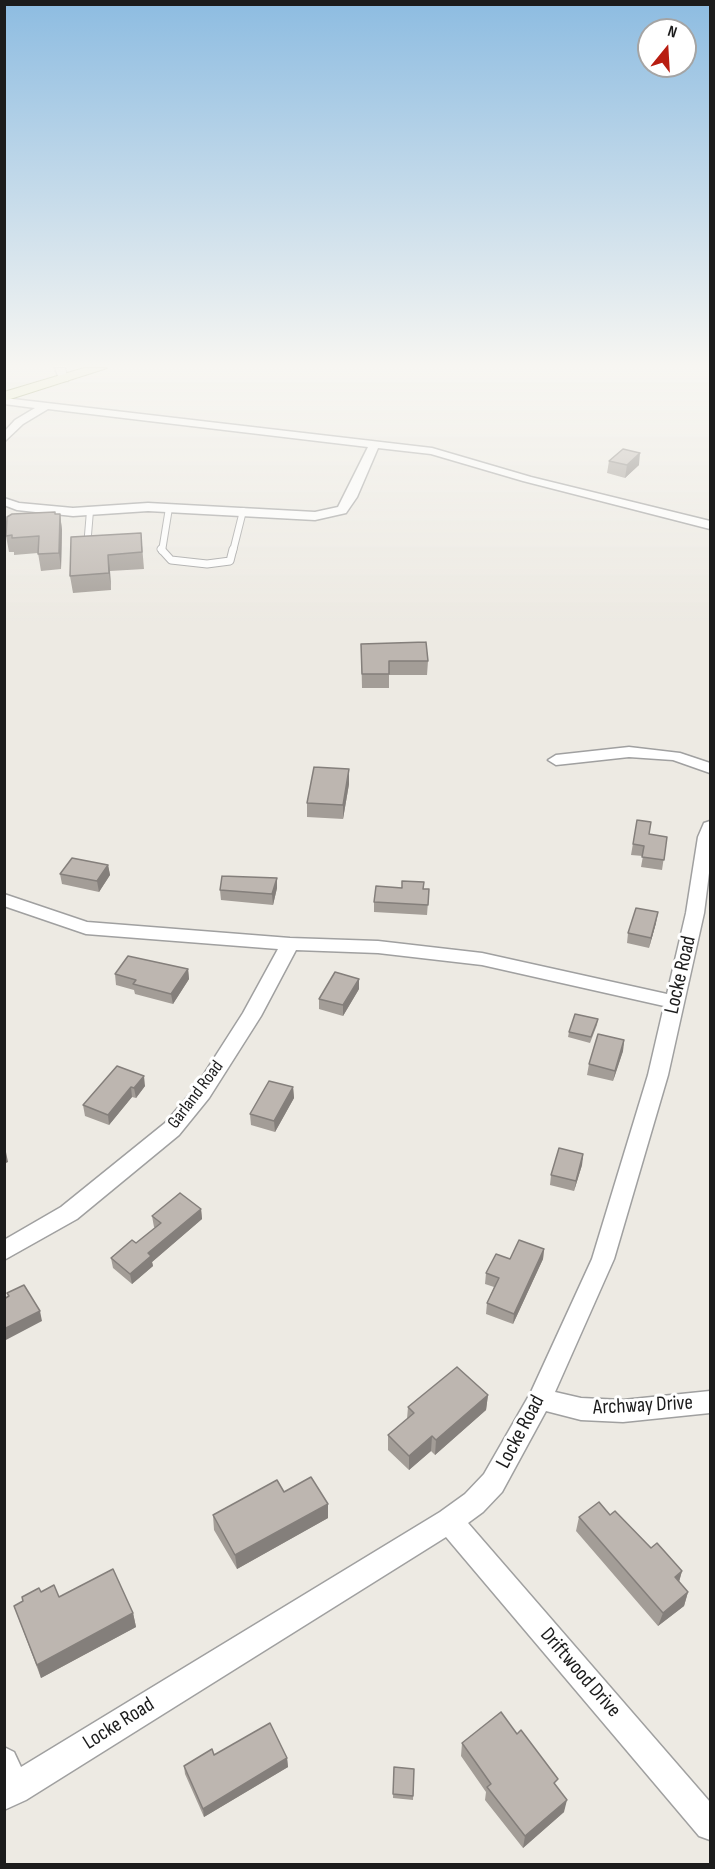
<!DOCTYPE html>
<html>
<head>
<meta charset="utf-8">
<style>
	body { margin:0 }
	#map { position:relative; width:715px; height:1869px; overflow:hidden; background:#edeae3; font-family:"Sofia Sans Condensed",sans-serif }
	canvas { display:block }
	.frame { position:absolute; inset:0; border:6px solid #1c1c1c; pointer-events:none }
	.north { position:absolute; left:637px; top:18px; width:60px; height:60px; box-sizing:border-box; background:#fff; border:2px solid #a4a4a4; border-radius:50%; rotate:18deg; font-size:16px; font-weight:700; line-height:24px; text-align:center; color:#1c1c1c }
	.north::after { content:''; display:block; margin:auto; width:21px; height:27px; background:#b81d11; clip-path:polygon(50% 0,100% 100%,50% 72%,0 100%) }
</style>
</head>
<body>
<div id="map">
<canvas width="715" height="1869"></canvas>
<div class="frame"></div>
<div class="north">N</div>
</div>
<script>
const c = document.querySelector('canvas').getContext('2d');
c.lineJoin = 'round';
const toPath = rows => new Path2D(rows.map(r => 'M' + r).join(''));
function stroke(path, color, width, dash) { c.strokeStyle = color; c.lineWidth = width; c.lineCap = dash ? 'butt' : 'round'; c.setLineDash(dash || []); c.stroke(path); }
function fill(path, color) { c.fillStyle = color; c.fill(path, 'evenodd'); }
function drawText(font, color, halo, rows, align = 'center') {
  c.font = font + ' "Sofia Sans Condensed",sans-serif'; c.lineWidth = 6; c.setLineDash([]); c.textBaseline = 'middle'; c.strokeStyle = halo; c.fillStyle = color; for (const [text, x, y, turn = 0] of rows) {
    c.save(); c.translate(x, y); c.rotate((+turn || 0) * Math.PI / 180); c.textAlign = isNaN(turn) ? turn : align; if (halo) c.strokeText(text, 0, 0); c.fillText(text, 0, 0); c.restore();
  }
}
const serviceFar1 = toPath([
	[87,547,90,511],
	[162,551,169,508],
	[233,551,243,511]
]);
const service = toPath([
	[161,549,171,560,207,564,230,561,233,549]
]);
const minor = toPath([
	[55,368,65,368,68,381,60,381,55,368],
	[4,398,432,448,531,477,710,521,710,529,523,481,431,454,378,448,357,497,346,513,315,520,148,511,73,516,17,510,4,505,4,498,19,503,73,508,148,503,315,512,338,507,368,447,48,409,23,424,4,442,4,432,15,420,35,408,4,404,4,398],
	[629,747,680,753,710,763,710,773,673,760,629,757,556,765,548,760,556,755,629,747],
	[710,821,710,865,704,913,668,1075,614,1259,555,1392,581,1398,623,1400,710,1391,710,1413,623,1422,581,1420,546,1411,502,1492,483,1512,468,1523,710,1802,710,1840,699,1836,446,1537,26,1800,4,1810,4,1747,14,1752,21,1767,440,1512,465,1494,484,1474,531,1392,592,1259,648,1075,664,1006,482,965,378,953,296,950,261,1016,209,1098,179,1135,77,1219,4,1260,4,1240,61,1207,165,1123,195,1088,243,1013,278,949,86,934,4,906,4,894,87,922,290,938,378,941,482,953,667,994,686,913,698,837,704,823,710,821]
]);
const secondary = toPath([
	[84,368,107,368,4,401,4,392,84,368]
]);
stroke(serviceFar1, '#a0a0a0', 8);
stroke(service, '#a0a0a0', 9);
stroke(minor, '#a0a0a0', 3);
stroke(secondary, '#58690e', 2);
stroke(serviceFar1, '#fff', 6);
stroke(service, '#fff', 7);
fill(minor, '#fff');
fill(secondary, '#ecf3ba');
fill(toPath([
	[609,461,639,465,625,478,607,473],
	[55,514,60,514,62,530,61,569,41,571,38,553,14,555,14,552,9,552,6,536],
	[141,533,144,569,110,571,111,590,73,593,70,576],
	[361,644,428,661,427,675,389,675,389,688,362,688],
	[349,769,349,784,343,819,307,817,307,803],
	[637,820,649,834,667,837,662,870,641,867,643,856,631,855],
	[108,865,110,875,99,892,62,884,60,874],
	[277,888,273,905,221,900,220,890],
	[424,889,429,889,427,915,374,912,374,902],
	[656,923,649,948,627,943,628,933],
	[188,969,189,979,173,1004,135,994,134,990,116,985,115,974],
	[359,989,343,1016,319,1009,319,999],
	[598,1019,597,1025,590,1043,568,1037,569,1032],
	[624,1040,623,1051,613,1081,587,1075,589,1064],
	[117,1066,145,1086,136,1098,132,1097,109,1125,85,1116,83,1105],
	[293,1087,294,1098,275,1132,251,1125,250,1114],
	[583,1154,582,1165,574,1191,550,1185,551,1175],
	[201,1209,202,1219,152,1262,153,1266,132,1284,113,1268,111,1258,136,1243,155,1228,154,1227,152,1216],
	[544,1249,543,1259,513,1324,486,1314,487,1303,494,1287,485,1284,486,1273,510,1259],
	[488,1395,486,1410,435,1455,431,1451,409,1470,388,1450,388,1435,407,1419,408,1407],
	[284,1492,328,1518,237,1569,214,1530,213,1515],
	[610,1515,651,1548,682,1571,679,1582,688,1592,684,1606,658,1626,576,1531,579,1517],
	[41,1592,133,1613,136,1627,41,1678,14,1606],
	[462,1743,556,1786,564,1812,523,1848,485,1800,486,1792,461,1756],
	[214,1755,287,1758,288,1767,204,1817,185,1774,184,1766],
	[394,1767,414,1769,413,1800,393,1798]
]), '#a39d97');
fill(toPath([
	[640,453,639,465,625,478,627,465],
	[60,514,62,530,61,569,59,553],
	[108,555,110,571,111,590,109,573],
	[349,769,349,784,343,819,343,805],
	[108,865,110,875,99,892,97,881],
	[277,878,277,888,273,905,272,894],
	[658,912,656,923,649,948,651,938],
	[188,969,189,979,173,1004,171,994],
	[359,979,359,989,343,1016,343,1005],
	[624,1040,623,1051,613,1081,615,1071],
	[144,1076,145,1086,136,1098,134,1088],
	[131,1087,132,1097,109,1125,108,1115],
	[293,1087,294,1098,275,1132,274,1121],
	[4,1152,6,1152,8,1162,4,1164],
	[583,1154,582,1165,574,1191,576,1181],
	[201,1209,202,1219,152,1262,153,1266,132,1284,130,1274,148,1253],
	[544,1249,543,1259,513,1324,514,1314],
	[40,1311,42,1321,4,1341,4,1329],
	[488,1395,486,1410,435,1455,436,1440],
	[432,1436,431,1451,409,1470,409,1456],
	[328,1504,328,1518,237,1569,235,1555],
	[682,1571,678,1585,675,1577],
	[688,1592,684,1606,658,1626,663,1613],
	[133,1613,136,1627,41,1678,37,1665],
	[287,1758,288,1767,204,1817,203,1809],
	[567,1800,564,1812,523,1848,525,1836]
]), '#847f7b');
const building = toPath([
	[623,449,640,453,627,465,609,461,623,449],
	[55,512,55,514,60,514,59,553,38,554,39,536,12,538,12,535,6,536,7,517,12,514,55,512],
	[141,533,142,552,108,555,109,573,70,576,71,537,141,533],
	[426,642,428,661,389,661,389,674,362,674,361,644,426,642],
	[314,767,349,769,343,805,307,803,314,767],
	[637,820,651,822,649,834,667,837,664,860,642,857,644,846,633,844,637,820],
	[72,858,108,865,97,881,60,874,72,858],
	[222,876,277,878,272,894,220,890,222,876],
	[402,881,424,882,423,889,429,889,428,905,374,902,376,886,402,888,402,881],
	[636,908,658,912,651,938,628,933,636,908],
	[128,956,188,969,171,994,133,984,136,980,115,974,128,956],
	[335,972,359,979,343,1005,319,999,335,972],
	[575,1014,598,1019,591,1037,569,1032,575,1014],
	[598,1034,624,1040,615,1071,589,1064,598,1034],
	[117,1066,144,1076,134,1088,131,1087,108,1115,83,1105,117,1066],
	[269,1081,293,1087,274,1121,250,1114,269,1081],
	[559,1148,583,1154,576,1181,551,1175,559,1148],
	[180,1193,201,1209,148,1253,151,1256,130,1274,111,1258,132,1240,136,1243,161,1223,152,1216,180,1193],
	[519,1240,544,1249,514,1314,487,1303,499,1278,486,1273,496,1254,510,1259,519,1240],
	[24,1285,40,1311,4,1329,4,1299,9,1296,7,1293,24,1285],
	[457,1367,488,1395,436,1440,432,1436,409,1456,388,1435,414,1413,408,1407,457,1367],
	[311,1477,328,1504,235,1555,213,1515,277,1480,284,1492,311,1477],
	[599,1502,610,1515,615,1511,651,1548,657,1543,682,1571,675,1577,688,1592,663,1613,579,1517,599,1502],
	[113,1569,133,1613,37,1665,14,1606,23,1601,22,1597,39,1588,41,1592,54,1585,59,1597,113,1569],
	[501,1712,517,1734,521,1730,558,1779,554,1783,567,1800,525,1836,487,1787,491,1784,462,1743,501,1712],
	[270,1723,287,1758,203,1809,184,1766,212,1749,214,1755,270,1723],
	[394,1767,414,1769,413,1796,393,1794,394,1767]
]);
fill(building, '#bdb6b0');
stroke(building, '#847f7b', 1.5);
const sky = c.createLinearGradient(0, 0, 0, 630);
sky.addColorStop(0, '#8dbce1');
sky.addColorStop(0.58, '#f7f6f2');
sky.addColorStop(1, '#f7f6f200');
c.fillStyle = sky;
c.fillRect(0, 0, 715, 630);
drawText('18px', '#1c1c1c', '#fff', [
	["Garland Road",196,1095,-53]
]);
drawText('21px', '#1c1c1c', '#fff', [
	["Locke Road",681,975,-77],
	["Archway Drive",643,1406,-3],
	["Locke Road",521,1432,-62],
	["Driftwood Drive",580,1673,49],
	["Locke Road",119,1724,-32]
]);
</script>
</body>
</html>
